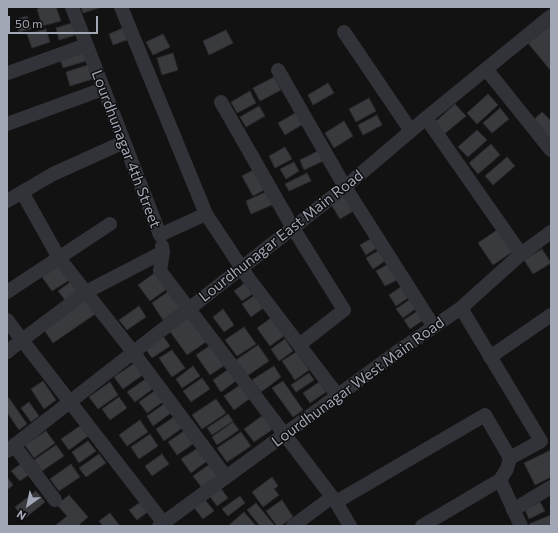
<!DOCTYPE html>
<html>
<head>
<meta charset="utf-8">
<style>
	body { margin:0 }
	#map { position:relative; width:558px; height:533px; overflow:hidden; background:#121213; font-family:Commissioner,sans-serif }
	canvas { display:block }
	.frame { position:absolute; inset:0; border:8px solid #a2a7b5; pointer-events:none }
	.north { position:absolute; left:8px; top:485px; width:40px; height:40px; -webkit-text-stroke:3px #0d0d0e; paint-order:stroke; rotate:213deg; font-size:11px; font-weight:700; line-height:16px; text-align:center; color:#a2a7b5 }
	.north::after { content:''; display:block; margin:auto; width:14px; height:18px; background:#a2a7b5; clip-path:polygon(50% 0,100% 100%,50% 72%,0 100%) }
	.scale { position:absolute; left:8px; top:16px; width:90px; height:18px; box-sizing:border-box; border:2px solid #a2a7b5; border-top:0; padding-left:5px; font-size:12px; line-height:14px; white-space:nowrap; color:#a2a7b5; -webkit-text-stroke:3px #0d0d0e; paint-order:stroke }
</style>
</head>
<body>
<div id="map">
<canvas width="558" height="533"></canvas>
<div class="frame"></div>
<div class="north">N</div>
<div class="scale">50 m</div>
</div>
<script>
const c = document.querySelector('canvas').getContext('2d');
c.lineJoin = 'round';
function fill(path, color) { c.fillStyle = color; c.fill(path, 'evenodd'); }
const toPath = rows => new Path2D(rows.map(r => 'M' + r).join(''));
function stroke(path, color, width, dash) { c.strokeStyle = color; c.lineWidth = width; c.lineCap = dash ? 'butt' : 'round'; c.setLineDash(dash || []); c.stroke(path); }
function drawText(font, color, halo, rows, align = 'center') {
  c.font = font + ' Commissioner,sans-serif'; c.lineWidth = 3; c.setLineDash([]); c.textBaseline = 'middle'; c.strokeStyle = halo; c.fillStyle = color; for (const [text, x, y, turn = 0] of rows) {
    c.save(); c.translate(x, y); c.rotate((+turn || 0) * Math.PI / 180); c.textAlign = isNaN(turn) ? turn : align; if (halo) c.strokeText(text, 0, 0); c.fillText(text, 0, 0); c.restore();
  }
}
const building = toPath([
	[42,7,56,7,61,21,42,26,37,9,42,7],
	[81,7,102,7,83,13,81,7],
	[27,16,31,29,19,32,15,19,27,16],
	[72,23,76,35,59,40,56,28,72,23],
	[551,25,551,71,528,43,551,25],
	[123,28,127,40,113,45,109,34,123,28],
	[46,29,50,42,32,48,27,34,46,29],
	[226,30,233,43,209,55,203,41,226,30],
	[163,34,170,47,153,55,146,42,163,34],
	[82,50,86,61,63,68,59,56,82,50],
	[173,53,178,70,162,75,157,58,173,53],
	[88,65,93,79,70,86,66,72,88,65],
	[274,77,281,90,260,101,253,88,274,77],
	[328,83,334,93,313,105,308,95,328,83],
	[250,91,256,103,237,113,231,102,250,91],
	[488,94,498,105,477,124,467,113,488,94],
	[369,98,376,111,356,122,349,109,369,98],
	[455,104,466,116,443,135,433,124,455,104],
	[259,106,265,116,246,127,240,117,259,106],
	[500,108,509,119,492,133,483,123,500,108],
	[297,112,303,124,285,135,278,123,297,112],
	[542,112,551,121,551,141,530,123,542,112],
	[377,115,382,125,363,135,358,125,377,115],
	[344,121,353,136,334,148,325,133,344,121],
	[477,130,487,140,468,157,458,147,477,130],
	[491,144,500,155,478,174,469,163,491,144],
	[285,147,292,159,275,168,269,156,285,147],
	[318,151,323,161,304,170,300,160,318,151],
	[507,157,515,166,493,185,485,176,507,157],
	[294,162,299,171,286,179,280,169,294,162],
	[257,168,268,188,253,196,242,176,257,168],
	[307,173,311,181,289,191,285,184,307,173],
	[268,191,274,204,251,214,246,201,268,191],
	[345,192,355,210,340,219,329,201,345,192],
	[497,230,512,252,493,265,478,243,497,230],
	[374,237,380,246,366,255,360,245,374,237],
	[381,249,388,259,373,269,366,258,381,249],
	[542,249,551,263,533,274,524,260,542,249],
	[390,263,399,279,385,286,376,271,390,263],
	[61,264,71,279,52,291,42,277,61,264],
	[156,272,167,289,150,301,138,285,156,272],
	[73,280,80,290,65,300,58,291,73,280],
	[249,280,257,291,242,301,234,291,249,280],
	[401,287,408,298,396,306,389,295,401,287],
	[169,291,181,307,163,320,152,303,169,291],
	[258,293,266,306,251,317,242,304,258,293],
	[87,297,98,312,53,343,43,328,87,297],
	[412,298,418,307,403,318,396,309,412,298],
	[139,306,146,317,127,330,119,320,139,306],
	[223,309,234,325,224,332,213,317,223,309],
	[419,310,425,319,410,329,404,320,419,310],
	[192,314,210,339,187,355,169,330,192,314],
	[271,318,284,336,270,346,257,328,271,318],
	[244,327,256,344,237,356,225,340,244,327],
	[162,335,170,346,152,358,144,347,162,335],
	[285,339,293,351,279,361,271,349,285,339],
	[211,345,225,365,210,375,196,355,211,345],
	[258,345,269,361,247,376,236,360,258,345],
	[172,350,185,368,172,377,159,358,172,350],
	[296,352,309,370,295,380,282,361,296,352],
	[136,362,144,374,123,389,114,377,136,362],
	[193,366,200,376,182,388,176,379,193,366],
	[274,366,281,377,261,392,252,380,274,366],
	[229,369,237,380,221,392,213,380,229,369],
	[309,373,314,380,296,392,291,385,309,373],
	[147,378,154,388,135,402,127,392,147,378],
	[202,378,210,389,191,402,183,391,202,378],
	[43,381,56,400,44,409,31,389,43,381],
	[283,381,303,410,293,417,272,388,283,381],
	[110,382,118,395,98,409,89,397,110,382],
	[319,382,326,392,310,403,303,393,319,382],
	[240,385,249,399,234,410,224,396,240,385],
	[156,390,164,401,147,413,139,402,156,390],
	[119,397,127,408,110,420,102,409,119,397],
	[9,398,27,424,19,430,7,412,7,399,9,398],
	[216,399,226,413,202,429,192,415,216,399],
	[29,402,39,416,31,422,21,408,29,402],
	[164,404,171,413,153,426,147,416,164,404],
	[266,413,276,427,254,442,244,429,266,413],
	[228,414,233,421,212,435,207,428,228,414],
	[174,417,182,428,164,441,156,429,174,417],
	[140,420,148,432,127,446,119,435,140,420],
	[233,422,239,430,217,445,212,437,233,422],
	[80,426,88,436,69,450,61,439,80,426],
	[46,431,55,443,34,458,25,445,46,431],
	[184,431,193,444,177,455,168,442,184,431],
	[241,432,251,446,227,462,217,448,241,432],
	[150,434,158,446,139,459,131,447,150,434],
	[88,441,96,451,79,463,72,452,88,441],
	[56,445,64,456,42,471,34,460,56,445],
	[198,448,207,461,191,473,181,459,198,448],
	[551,450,551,477,535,485,524,463,551,450],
	[99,454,106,463,86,477,79,468,99,454],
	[162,454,169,464,152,476,145,466,162,454],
	[22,463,30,474,20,481,11,471,22,463],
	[71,464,80,477,59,491,50,479,71,464],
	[210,464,218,477,202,488,193,476,210,464],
	[7,477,13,485,7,490,7,477],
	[272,477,278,486,274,489,279,495,263,507,252,492,272,477],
	[219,486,228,498,217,506,208,494,219,486],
	[36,491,45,502,24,519,15,507,36,491],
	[69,495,88,517,78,526,55,526,67,516,57,505,69,495],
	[240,496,245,503,228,516,222,509,240,496],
	[203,497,214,511,203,519,192,505,203,497],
	[282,500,293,517,281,526,277,526,266,511,282,500],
	[142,501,150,510,137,520,129,510,142,501],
	[540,502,545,511,529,519,525,510,540,502],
	[256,503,275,526,260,526,247,510,256,503],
	[244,512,256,526,228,526,244,512],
	[110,513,120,526,103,526,99,521,110,513],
	[551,515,551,526,529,526,529,524,551,515]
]);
fill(building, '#393a3e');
stroke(building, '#2c2b2f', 1);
stroke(toPath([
	[72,7,160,235,206,214,249,279,338,396],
	[121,7,206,214],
	[344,32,411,131],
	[486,69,551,150],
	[278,70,345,187,434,327],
	[8,73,86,45],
	[221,102,293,228,344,310,299,345],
	[426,118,521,254],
	[7,124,103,89],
	[22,192,59,258,133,352,226,477],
	[7,201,53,174,124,142],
	[162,246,163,252,160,271,336,502,350,526],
	[163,252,86,292,22,340,166,526],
	[7,292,110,224],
	[7,320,22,340,7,352],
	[490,357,551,315],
	[14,445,55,500],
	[7,451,345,187,426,118,551,16],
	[500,480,507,469,510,458],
	[336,502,485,415,510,458,541,441,461,308],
	[513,510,551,487],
	[159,526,400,350,461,308,521,254,551,232],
	[293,526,332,497],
	[422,526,500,480,521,526]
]), '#323339', 14);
drawText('15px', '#a2a7b5', '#0d0d0e', [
	["Lourdhunagar 4th Street",126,149,69],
	["Lourdhunagar East Main Road",281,236,-38],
	["Lourdhunagar West Main Road",358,382,-36]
]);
</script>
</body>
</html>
